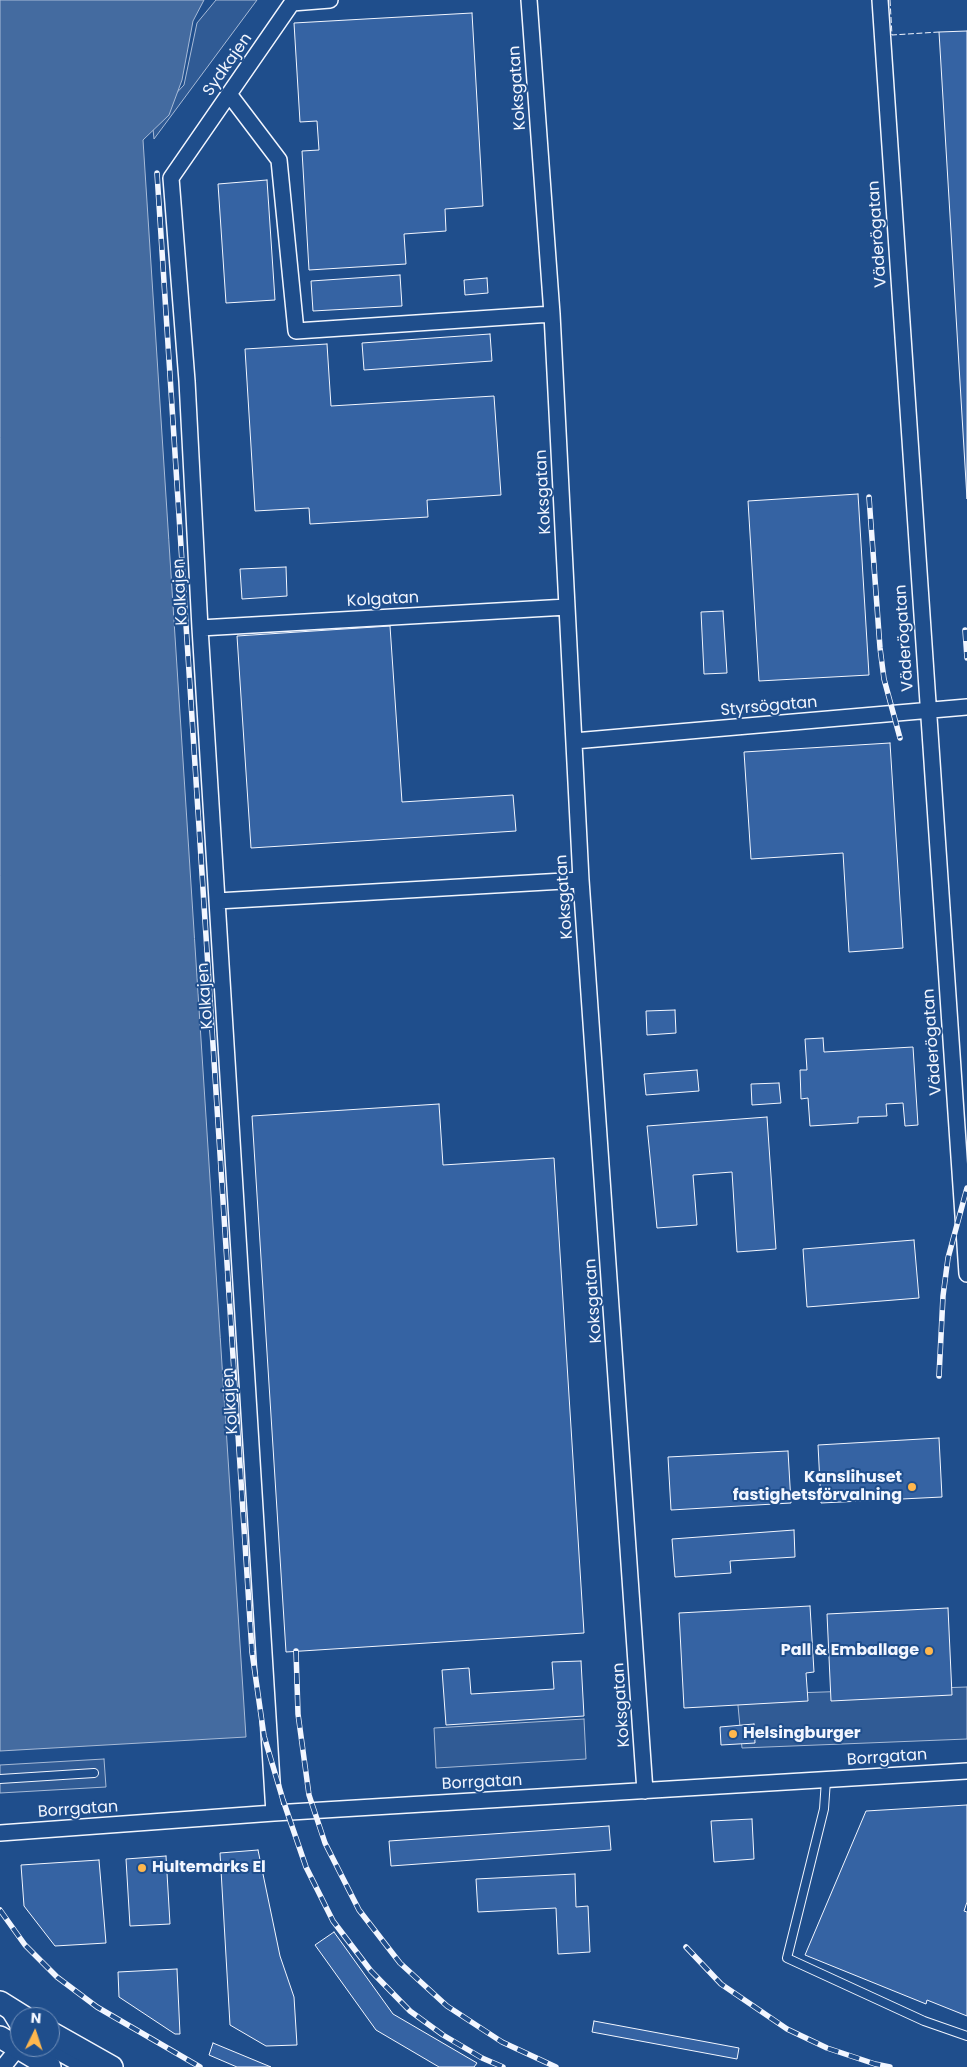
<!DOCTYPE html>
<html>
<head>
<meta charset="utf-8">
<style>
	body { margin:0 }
	#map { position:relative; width:967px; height:2067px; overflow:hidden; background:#1f4e8c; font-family:Poppins,sans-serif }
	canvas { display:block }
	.north { position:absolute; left:10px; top:2007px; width:50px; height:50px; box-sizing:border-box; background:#1f4e8c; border:1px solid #7391ba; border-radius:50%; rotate:4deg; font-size:14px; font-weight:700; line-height:20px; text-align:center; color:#f2f6ff }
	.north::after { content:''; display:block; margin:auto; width:18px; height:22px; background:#ffb74d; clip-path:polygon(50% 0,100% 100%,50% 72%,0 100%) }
</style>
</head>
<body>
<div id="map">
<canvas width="967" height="2067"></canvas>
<div class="north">N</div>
</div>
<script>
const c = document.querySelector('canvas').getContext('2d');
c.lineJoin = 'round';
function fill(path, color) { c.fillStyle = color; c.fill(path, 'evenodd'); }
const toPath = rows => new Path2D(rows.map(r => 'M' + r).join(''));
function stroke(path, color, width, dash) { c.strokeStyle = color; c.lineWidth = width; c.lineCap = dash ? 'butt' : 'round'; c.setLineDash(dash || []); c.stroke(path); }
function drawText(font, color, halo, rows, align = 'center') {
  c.font = font + ' Poppins,sans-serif'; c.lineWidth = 4; c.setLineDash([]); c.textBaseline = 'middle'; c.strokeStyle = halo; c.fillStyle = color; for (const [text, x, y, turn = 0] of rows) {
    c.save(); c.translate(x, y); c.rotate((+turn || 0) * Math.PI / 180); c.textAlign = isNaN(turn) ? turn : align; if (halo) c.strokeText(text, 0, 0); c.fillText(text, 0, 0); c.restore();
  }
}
const built = toPath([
	[216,0,257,0,154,139,152,119,184,85,197,23,216,0],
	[967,1687,967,1739,742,1748,737,1695,967,1687],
	[584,1719,586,1759,436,1768,434,1728,584,1719],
	[104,1759,106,1787,0,1793,0,1765,104,1759]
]);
fill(built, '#305b95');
stroke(built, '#a8bbd7', 1);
const water = toPath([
	[0,0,204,0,193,21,182,80,169,115,143,140,246,1737,0,1751,0,0]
]);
fill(water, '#446ba0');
stroke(water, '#a8bbd7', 1);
const building = toPath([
	[472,13,483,206,445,209,446,231,404,234,406,264,309,270,302,151,319,150,317,121,300,122,294,23,472,13],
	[967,31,967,499,939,32,967,31],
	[267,180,275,300,226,303,218,184,267,180],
	[400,275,402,306,313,311,311,281,400,275],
	[487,278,488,293,465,295,464,280,487,278],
	[490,334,492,361,364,370,362,343,490,334],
	[327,344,331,406,494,396,501,495,427,500,428,517,310,524,309,508,255,511,245,349,327,344],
	[858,494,869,675,759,681,748,501,858,494],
	[286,567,287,596,242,599,240,569,286,567],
	[723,611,727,673,704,674,701,612,723,611],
	[390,626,402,802,513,795,516,831,251,848,237,636,390,626],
	[890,743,903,948,849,952,843,853,751,859,744,752,890,743],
	[675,1010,676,1033,647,1035,646,1011,675,1010],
	[823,1038,824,1052,913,1047,918,1125,905,1126,903,1103,886,1104,887,1116,858,1117,858,1123,810,1126,808,1098,801,1099,800,1070,807,1070,805,1039,823,1038],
	[697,1070,699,1091,646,1095,644,1074,697,1070],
	[779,1083,781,1103,752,1105,751,1084,779,1083],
	[439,1104,443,1165,554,1158,584,1633,286,1652,252,1116,439,1104],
	[767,1117,776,1249,737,1252,732,1172,693,1175,697,1225,657,1228,647,1126,767,1117],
	[914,1240,919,1298,807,1307,803,1249,914,1240],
	[939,1438,942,1497,821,1503,818,1445,939,1438],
	[788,1451,791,1503,671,1510,668,1457,788,1451],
	[794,1530,795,1557,730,1561,731,1573,675,1577,672,1539,794,1530],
	[810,1606,814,1672,806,1673,808,1701,684,1708,679,1613,810,1606],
	[948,1608,952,1695,831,1701,827,1614,948,1608],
	[581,1661,584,1716,446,1725,442,1670,469,1668,471,1694,554,1689,552,1662,581,1661],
	[754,1724,755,1743,721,1745,720,1727,754,1724],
	[967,1805,967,1902,964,1911,967,1912,967,2016,927,2000,926,2004,805,1955,866,1811,967,1805],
	[752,1819,754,1859,714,1862,711,1821,752,1819],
	[609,1826,611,1850,391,1866,389,1841,609,1826],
	[258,1850,280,1956,294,1997,297,2045,266,2046,230,2025,220,1853,258,1850],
	[166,1856,170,1924,130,1926,126,1859,166,1856],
	[99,1860,106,1943,55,1946,24,1906,21,1865,99,1860],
	[575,1874,576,1907,588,1906,590,1952,558,1954,556,1908,478,1912,476,1879,575,1874],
	[334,1932,393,2014,477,2063,474,2067,439,2067,376,2030,315,1945,334,1932],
	[177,1969,180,2034,175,2034,119,1997,118,1972,177,1969],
	[594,2021,739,2048,737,2059,592,2032,594,2021],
	[213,2043,271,2067,237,2067,209,2055,213,2043]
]);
fill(building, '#3563a3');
stroke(building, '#f2f6ff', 1);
const lane = toPath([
	[0,1779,94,1773],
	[826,1780,824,1809,787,1958,924,2021,967,2036]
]);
const street = toPath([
	[529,0,552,314,581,880,645,1791],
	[880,0,967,1274],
	[229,94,279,160,296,331,552,314],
	[200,628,567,607],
	[574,741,967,707],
	[217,901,581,880],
	[274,1813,200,628,187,381,171,178,292,3,330,0],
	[0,1833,274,1813,967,1771],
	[8,2009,19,2027,19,2047,20,2046],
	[49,2047,85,2067],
	[3,2067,19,2047]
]);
const secondary = toPath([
	[0,2002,24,2017],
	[50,2032,112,2067],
	[0,2037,50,2067]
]);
stroke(lane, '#f2f6ff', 10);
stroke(street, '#f2f6ff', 18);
stroke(secondary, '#f2f6ff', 24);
stroke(lane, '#1f4e8c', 8);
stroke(street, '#1f4e8c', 15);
stroke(secondary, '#1f4e8c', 21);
const rail = toPath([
	[157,173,252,1652,264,1736,283,1800,306,1867,333,1921,371,1971,410,2011,443,2035,482,2058,503,2067],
	[869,497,880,648,884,679,900,738],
	[965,630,967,658],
	[939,1376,943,1296,948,1258,967,1188],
	[296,1651,298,1714,309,1795,325,1843,359,1910,400,1963,447,2006,502,2042,556,2067],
	[0,1910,25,1945,57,1977,97,2007,200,2067],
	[686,1947,721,1984,787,2029,827,2048,875,2064,890,2067]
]);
stroke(rail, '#f2f6ff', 5.5);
stroke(rail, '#1f4e8c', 4, [11]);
stroke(toPath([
	[890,0,892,35,939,32]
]), '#f2f6ff', 1, [6, 2.5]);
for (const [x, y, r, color] of [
	[912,1487,5,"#ffb74d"],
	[929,1651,5,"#ffb74d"],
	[733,1734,5,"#ffb74d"],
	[142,1868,5,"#ffb74d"]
]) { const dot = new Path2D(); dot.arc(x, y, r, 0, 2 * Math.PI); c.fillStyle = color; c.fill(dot); stroke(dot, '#1f4e8c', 2); }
drawText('16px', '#f2f6ff', '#1f4e8c', [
	["Sydkajen",228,65,-55],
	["Koksgatan",518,88,-94],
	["Väderögatan",878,234,-94],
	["Koksgatan",544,492,-93],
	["Kolkajen",181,592,-93],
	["Kolgatan",383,600,-3],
	["Väderögatan",905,638,-94],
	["Styrsögatan",769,707,-5],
	["Koksgatan",565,897,-94],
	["Kolkajen",206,996,-94],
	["Väderögatan",933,1042,-94],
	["Koksgatan",594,1301,-94],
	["Kolkajen",231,1401,-94],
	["Koksgatan",622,1705,-94],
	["Borrgatan",887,1758,-4],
	["Borrgatan",482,1783,-3],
	["Borrgatan",78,1810,-4]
]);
drawText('bold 16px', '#f2f6ff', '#1f4e8c', [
	["Kanslihuset",902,1478],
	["fastighetsförvalning",902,1496],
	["Pall & Emballage",919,1651],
	["Helsingburger",743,1734,"left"],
	["Hultemarks El",152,1868,"left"]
], 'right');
</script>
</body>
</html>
